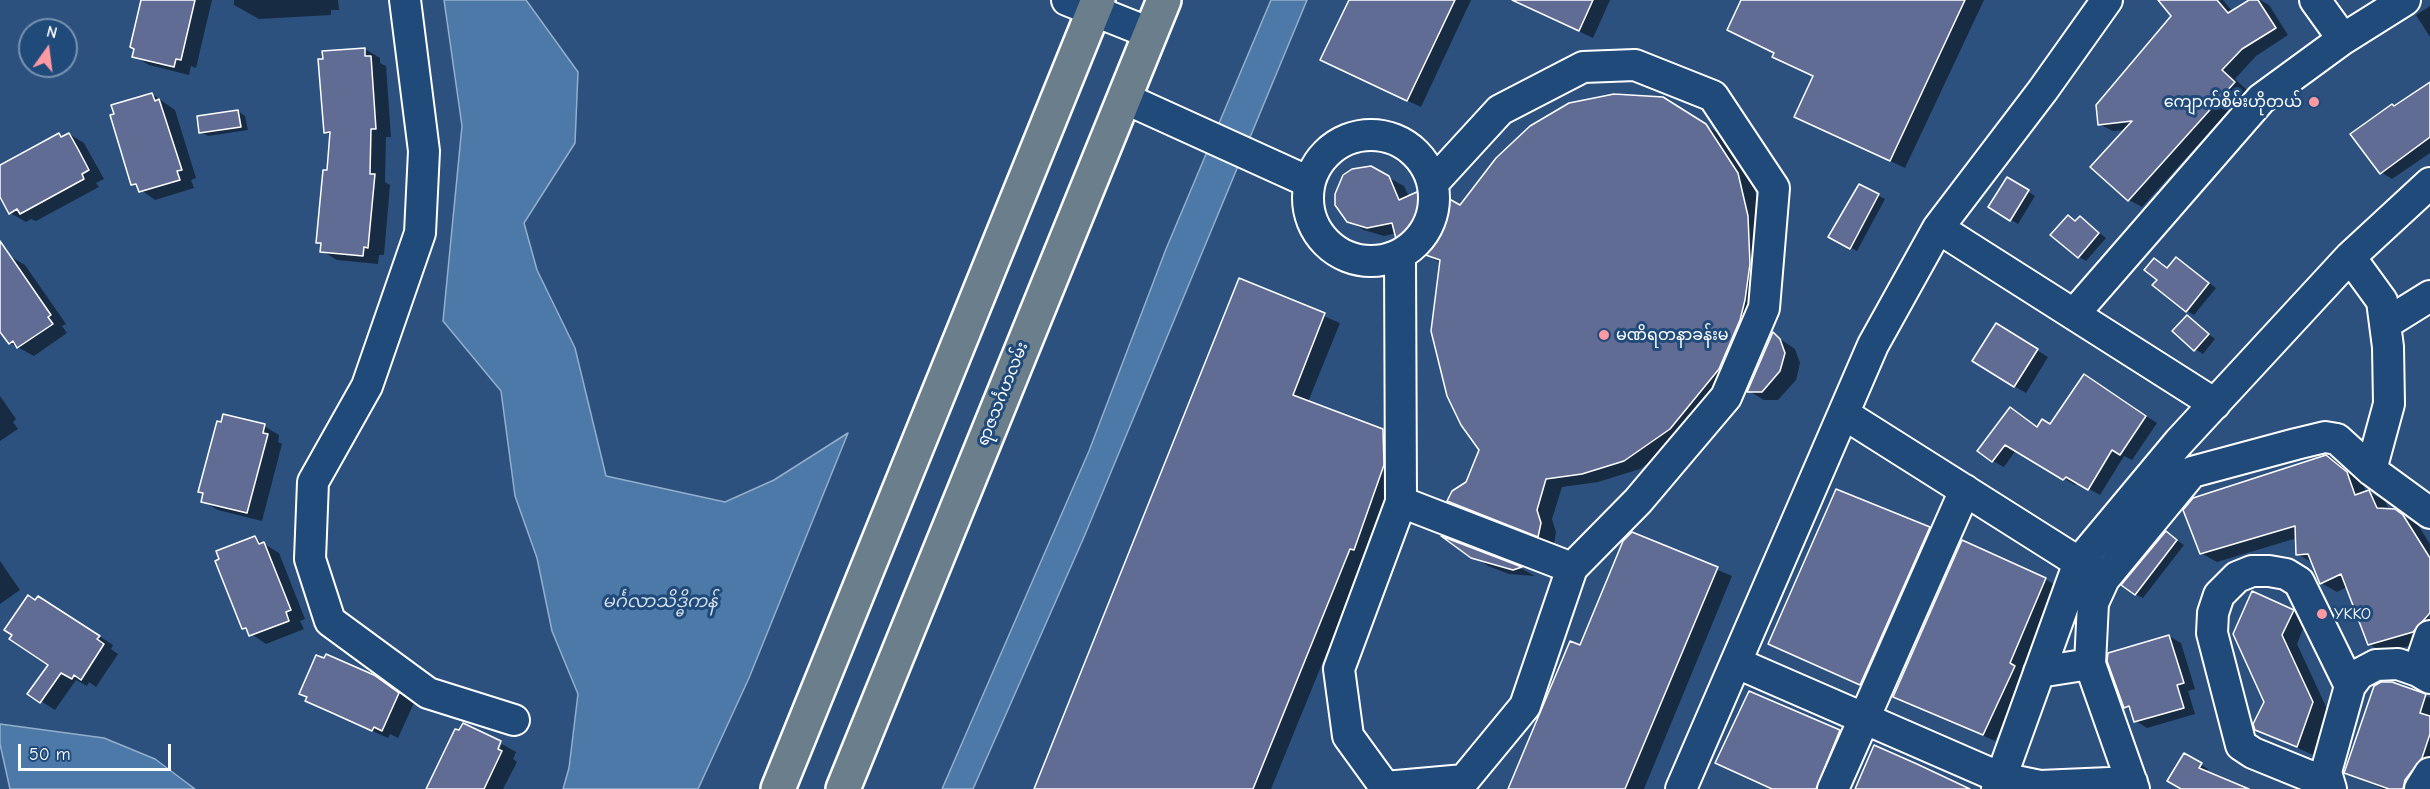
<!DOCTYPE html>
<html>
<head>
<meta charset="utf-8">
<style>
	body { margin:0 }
	#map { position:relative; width:2430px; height:789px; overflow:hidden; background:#2c517f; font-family:"Comic Neue",sans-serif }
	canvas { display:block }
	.north { position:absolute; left:18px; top:18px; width:60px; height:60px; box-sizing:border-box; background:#1f4a7a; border:2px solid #7992af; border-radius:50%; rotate:14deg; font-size:16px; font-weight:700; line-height:24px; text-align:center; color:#fff }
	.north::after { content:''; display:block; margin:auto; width:21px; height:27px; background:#ff9aa2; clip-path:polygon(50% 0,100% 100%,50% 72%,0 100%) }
	.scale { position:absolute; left:18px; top:744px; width:153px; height:27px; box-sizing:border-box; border:3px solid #fff; border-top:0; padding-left:8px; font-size:18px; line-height:21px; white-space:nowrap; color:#fff; -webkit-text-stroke:4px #1f4a7a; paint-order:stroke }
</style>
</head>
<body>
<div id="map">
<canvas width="2430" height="789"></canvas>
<div class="north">N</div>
<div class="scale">50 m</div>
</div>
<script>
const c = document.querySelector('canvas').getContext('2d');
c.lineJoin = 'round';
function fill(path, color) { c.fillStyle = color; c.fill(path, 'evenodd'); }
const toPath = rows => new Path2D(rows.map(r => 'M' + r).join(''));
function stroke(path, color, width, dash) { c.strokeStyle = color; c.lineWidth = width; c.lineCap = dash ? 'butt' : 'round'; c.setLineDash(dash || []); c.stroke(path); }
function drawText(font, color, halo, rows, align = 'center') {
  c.font = font + ' "Comic Neue","Noto Sans Myanmar",sans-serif'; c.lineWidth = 6; c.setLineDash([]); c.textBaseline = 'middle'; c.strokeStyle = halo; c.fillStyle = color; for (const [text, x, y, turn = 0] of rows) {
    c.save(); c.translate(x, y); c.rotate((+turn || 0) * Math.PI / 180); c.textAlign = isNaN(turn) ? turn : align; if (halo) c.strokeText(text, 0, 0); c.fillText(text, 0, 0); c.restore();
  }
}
const water = toPath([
	[444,0,526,0,578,72,575,143,524,223,537,270,575,348,606,476,725,502,774,480,848,433,749,678,698,789,563,789,569,768,578,694,552,631,537,558,515,496,501,391,443,321,462,126,444,0],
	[1271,0,1307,0,1084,537,973,789,942,789,1089,451,1166,249,1271,0],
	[0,724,104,738,155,759,195,789,10,789,0,744,0,724]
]);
fill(water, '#4c79a8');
stroke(water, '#94afcb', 1.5);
fill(toPath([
	[143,0,212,0,196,68,191,66,189,75,149,65,134,56],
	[234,0,338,0,339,10,331,10,331,15,259,19,234,5],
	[1350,0,1471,0,1421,107,1336,67],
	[1512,0,1610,0,1593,38],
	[1743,0,1984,0,1905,168,1796,116,1814,77,1774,57,1775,53],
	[2163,0,2223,0,2233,12,2252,0,2260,0,2269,5,2288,35,2256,56,2235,79,2247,90,2142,207,2129,200,2092,167,2126,130,2113,131,2099,124,2173,16],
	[2430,6,2430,37,2416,15],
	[365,49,380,58,380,63,386,66,391,137,386,137,385,182,390,185,384,255,379,255,378,264,337,260,322,251,322,244,318,242,329,172,331,135,325,132],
	[2430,84,2430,153,2392,179,2381,172,2395,107],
	[152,94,175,110,196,178,191,180,194,188,155,200,133,184],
	[1678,108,1721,135,1753,183,1763,226,1755,329,1686,437,1640,469,1598,482,1562,487,1552,519,1556,532,1554,544,1464,509,1449,501,1467,483,1481,449,1441,263,1418,251,1398,238,1397,233,1384,236,1364,230,1348,221,1337,204,1339,185,1353,170,1371,168,1404,186,1409,197,1418,193,1432,201,1460,207],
	[238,111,245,116,248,130,208,136,201,132],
	[59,134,64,137,69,134,84,143,104,179,96,183,99,187,36,221,31,219,26,222,10,213,0,193,0,167],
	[2008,179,2035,196,2018,224,1990,207],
	[1860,186,1885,199,1857,251,1830,237],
	[2087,223,2106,238,2086,261,2079,257],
	[0,251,25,265,66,324,62,326,67,333,34,356,10,343,0,329],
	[2176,258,2216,288,2194,315,2187,311,2168,269],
	[1240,280,1340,323,1308,402,1383,430,1398,439,1398,474,1366,556,1271,789,1035,789],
	[2187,317,2215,339,2203,354,2195,349],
	[2008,332,2048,357,2026,393,2014,386],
	[1773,334,1795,349,1800,363,1796,380,1778,400,1764,400,1749,391],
	[2095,383,2157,423,2132,460,2124,456,2100,495,2077,482,2075,485,2016,450,2004,467,1993,461,2021,416,2038,428,2051,426],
	[0,396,16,419,13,422,18,429,0,441],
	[264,426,279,435,278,442,282,444,262,521,218,510,202,501],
	[2329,457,2345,466,2363,482,2366,493,2369,492,2385,501,2389,510,2395,511,2418,525,2430,544,2429,640,2384,653,2369,644,2347,587,2337,592,2321,583,2313,563,2297,554,2297,538,2217,562,2201,553,2194,499],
	[1929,528,1941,535,1872,690,1781,650],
	[2166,533,2184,545,2143,598,2135,594],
	[1632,534,1732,576,1644,789,1509,789,1580,647],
	[255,538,279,553,305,619,300,621,304,629,266,644,243,628],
	[1451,541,1522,569,1535,576,1509,574,1488,566],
	[0,561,20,590,0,604],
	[2045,579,2057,586,2021,671,2026,674,1995,741,1895,696],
	[36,601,52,606,113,645,111,649,118,654,96,687,89,682,87,686,76,680,55,710,41,701,50,664],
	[2292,609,2307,618,2297,644,2328,711,2313,755,2256,729,2265,702,2235,634],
	[2169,636,2181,643,2195,689,2188,691,2195,714,2147,728,2136,721,2133,711,2125,707],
	[374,676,414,703,398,738,390,734,388,738,307,701,308,697],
	[2392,683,2430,698,2430,776,2420,789,2383,789,2346,773],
	[1750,692,1851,738,1829,789,1773,789,1717,763],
	[502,744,516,752,513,759,517,762,503,789,427,789,496,757],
	[2185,755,2208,769,2206,773,2249,789,2184,789]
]), '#0007');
const building = toPath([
	[141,0,195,0,181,60,176,59,174,67,132,57,134,49,130,47,141,0],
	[1349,0,1455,0,1407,101,1320,60,1349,0],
	[1512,0,1593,0,1579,31,1512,0],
	[1741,0,1965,0,1890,161,1794,117,1813,76,1772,57,1774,53,1727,30,1741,0],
	[2158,0,2217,0,2228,13,2249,0,2258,0,2276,28,2242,49,2222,70,2235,82,2128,201,2090,167,2132,121,2098,125,2096,105,2171,16,2158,0],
	[365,48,365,56,371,56,376,129,371,129,370,174,375,174,368,248,364,247,363,256,320,252,321,243,316,243,323,170,327,170,330,132,324,133,318,59,323,59,322,51,365,48],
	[2430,82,2430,137,2380,174,2350,134,2392,104,2394,106,2430,82],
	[152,93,155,101,159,99,182,170,177,171,180,180,139,192,136,184,131,185,110,115,114,114,111,105,152,93],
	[1614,94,1663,97,1706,124,1738,173,1748,216,1750,264,1745,300,1740,320,1719,369,1670,429,1624,461,1582,474,1546,479,1537,510,1541,523,1538,537,1447,501,1452,491,1466,482,1479,450,1461,425,1447,396,1431,331,1440,260,1417,252,1408,240,1396,239,1392,223,1367,228,1347,222,1335,205,1335,194,1343,175,1352,169,1371,166,1389,176,1399,200,1419,191,1429,200,1438,200,1444,196,1460,205,1496,158,1530,126,1569,103,1614,94],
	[238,110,241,127,199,133,197,116,238,110],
	[59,133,61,137,69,133,78,149,89,170,82,174,84,179,20,214,17,209,9,214,0,197,0,165,59,133],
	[2007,177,2029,190,2010,221,1988,207,2007,177],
	[1859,184,1879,194,1850,249,1828,237,1859,184],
	[2068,215,2075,221,2080,216,2099,233,2078,258,2050,235,2068,215],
	[0,241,51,315,48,317,53,324,17,348,13,341,9,344,0,332,0,241],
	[2176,257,2209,283,2186,312,2152,285,2157,280,2144,270,2154,258,2167,268,2176,257],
	[1239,278,1325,313,1293,395,1383,429,1384,465,1354,550,1350,549,1253,789,1034,789,1239,278],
	[2187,315,2209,334,2194,351,2172,331,2187,315],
	[1996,323,2038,349,2014,387,1972,361,1996,323],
	[1773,332,1780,339,1785,353,1780,371,1762,392,1747,392,1773,332],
	[2084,374,2146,416,2120,455,2112,450,2088,490,2066,477,2063,480,2005,445,1992,462,1977,451,2010,407,2037,427,2042,419,2050,424,2084,374],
	[223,414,265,424,263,433,268,434,247,513,201,502,203,493,198,492,217,421,221,422,223,414],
	[2326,455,2347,472,2355,495,2369,490,2377,508,2395,509,2403,515,2430,558,2430,613,2413,632,2368,645,2341,574,2320,584,2308,554,2296,555,2295,526,2200,554,2183,510,2193,498,2326,455],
	[1836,489,1930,527,1860,685,1768,644,1836,489],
	[2166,531,2177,540,2135,595,2121,585,2166,531],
	[1632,532,1718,567,1625,789,1508,789,1570,641,1580,645,1623,541,1632,532],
	[255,536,259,544,264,542,291,610,286,612,289,621,249,636,246,628,242,629,215,561,219,559,216,551,255,536],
	[1441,536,1522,567,1513,570,1471,558,1441,536],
	[1962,540,2046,578,2010,663,2015,666,1983,735,1893,697,1962,540],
	[2252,591,2294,610,2282,635,2313,702,2297,747,2255,730,2253,724,2264,702,2233,634,2252,591],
	[28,595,35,600,38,596,100,636,97,639,104,644,81,680,74,675,72,679,61,673,40,703,27,694,48,665,9,639,12,635,4,630,28,595],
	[2169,635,2184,683,2177,685,2184,708,2134,722,2129,706,2124,708,2107,661,2108,653,2169,635],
	[326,654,374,675,399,693,382,731,374,727,372,731,330,712,305,701,307,697,299,694,316,655,324,658,326,654],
	[2381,682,2392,682,2426,694,2420,713,2430,716,2430,734,2422,758,2405,780,2403,789,2389,789,2344,773,2374,686,2381,682],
	[1749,691,1840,730,1816,789,1772,789,1715,763,1749,691],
	[463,723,501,741,498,749,502,751,484,789,426,789,455,729,459,730,463,723],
	[1874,745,1917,764,1970,789,1855,789,1874,745],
	[2184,753,2202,763,2199,768,2249,789,2181,789,2167,781,2184,753]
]);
fill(building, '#616c95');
stroke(building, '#fff', 1.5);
const minor = toPath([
	[405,0,424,151,420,233,367,386,313,482,310,559,330,621,428,693,514,720],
	[1067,0,1150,33],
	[2315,0,2343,39],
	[1124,98,1309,182],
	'1308 198a63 63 0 1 1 126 0a63 63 0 1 1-126 0Z',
	[1938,228,2215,404],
	[1400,255,1401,502,1572,568,1638,501,1726,397,1764,308,1774,188,1713,96,1635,65,1583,67,1500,110,1433,183],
	[2350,257,2382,301,2388,347,2389,404,2371,470],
	[2074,314,2261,99,2343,39,2405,0],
	[2385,324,2430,296],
	[1844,414,2094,572],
	[1737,663,2001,778,2040,786,2132,782],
	[2418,671,2430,636],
	[2039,672,2090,664],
	[2329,784,2253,753,2241,745,2212,633,2213,613,2219,595,2237,577,2252,571,2269,571,2286,574,2299,582,2350,686],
	[1385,787,1464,780,1525,706,1572,568],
	[1385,787,1348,736,1339,669,1401,502],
	[1681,789,1873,345,1938,228,2043,90,2107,0],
	[1833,789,1965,490],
	[1997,789,2079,562,2179,442,2350,257,2430,183],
	[2134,789,2090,664,2093,603,2104,579,2192,472,2296,444,2325,437,2337,439,2371,470,2430,513],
	[2331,789,2326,772,2350,686,2359,674,2376,665,2398,664,2418,671,2430,678],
	[2420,789,2430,773]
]);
const major = toPath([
	[778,789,1098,0],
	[843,789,1164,0]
]);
stroke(minor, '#fff', 34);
stroke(major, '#fff', 38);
stroke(minor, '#1f4a7a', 30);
stroke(major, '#6b7e8b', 33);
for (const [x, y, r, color] of [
	[2314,102,6,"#ff9aa2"],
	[1604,335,6,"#ff9aa2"],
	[2322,614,6,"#ff9aa2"]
]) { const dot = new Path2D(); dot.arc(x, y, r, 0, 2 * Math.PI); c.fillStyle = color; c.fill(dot); stroke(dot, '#1f4a7a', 2); }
drawText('16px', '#fff', '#1f4a7a', [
	["ကျောက်စိမ်းဟိုတယ်",2302,102,"right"],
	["မဏိရတနာခန်းမ",1616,335],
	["YKKO",2334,614]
], 'left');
drawText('16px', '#fff', '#1f4a7a', [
	["ရာဇသင်္ဂဟလမ်း",1003,394,-68]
]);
drawText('italic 18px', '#d2dee9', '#1f4a7a', [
	["မင်္ဂလာသိဒ္ဓိကန်",660,602]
]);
</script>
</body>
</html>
